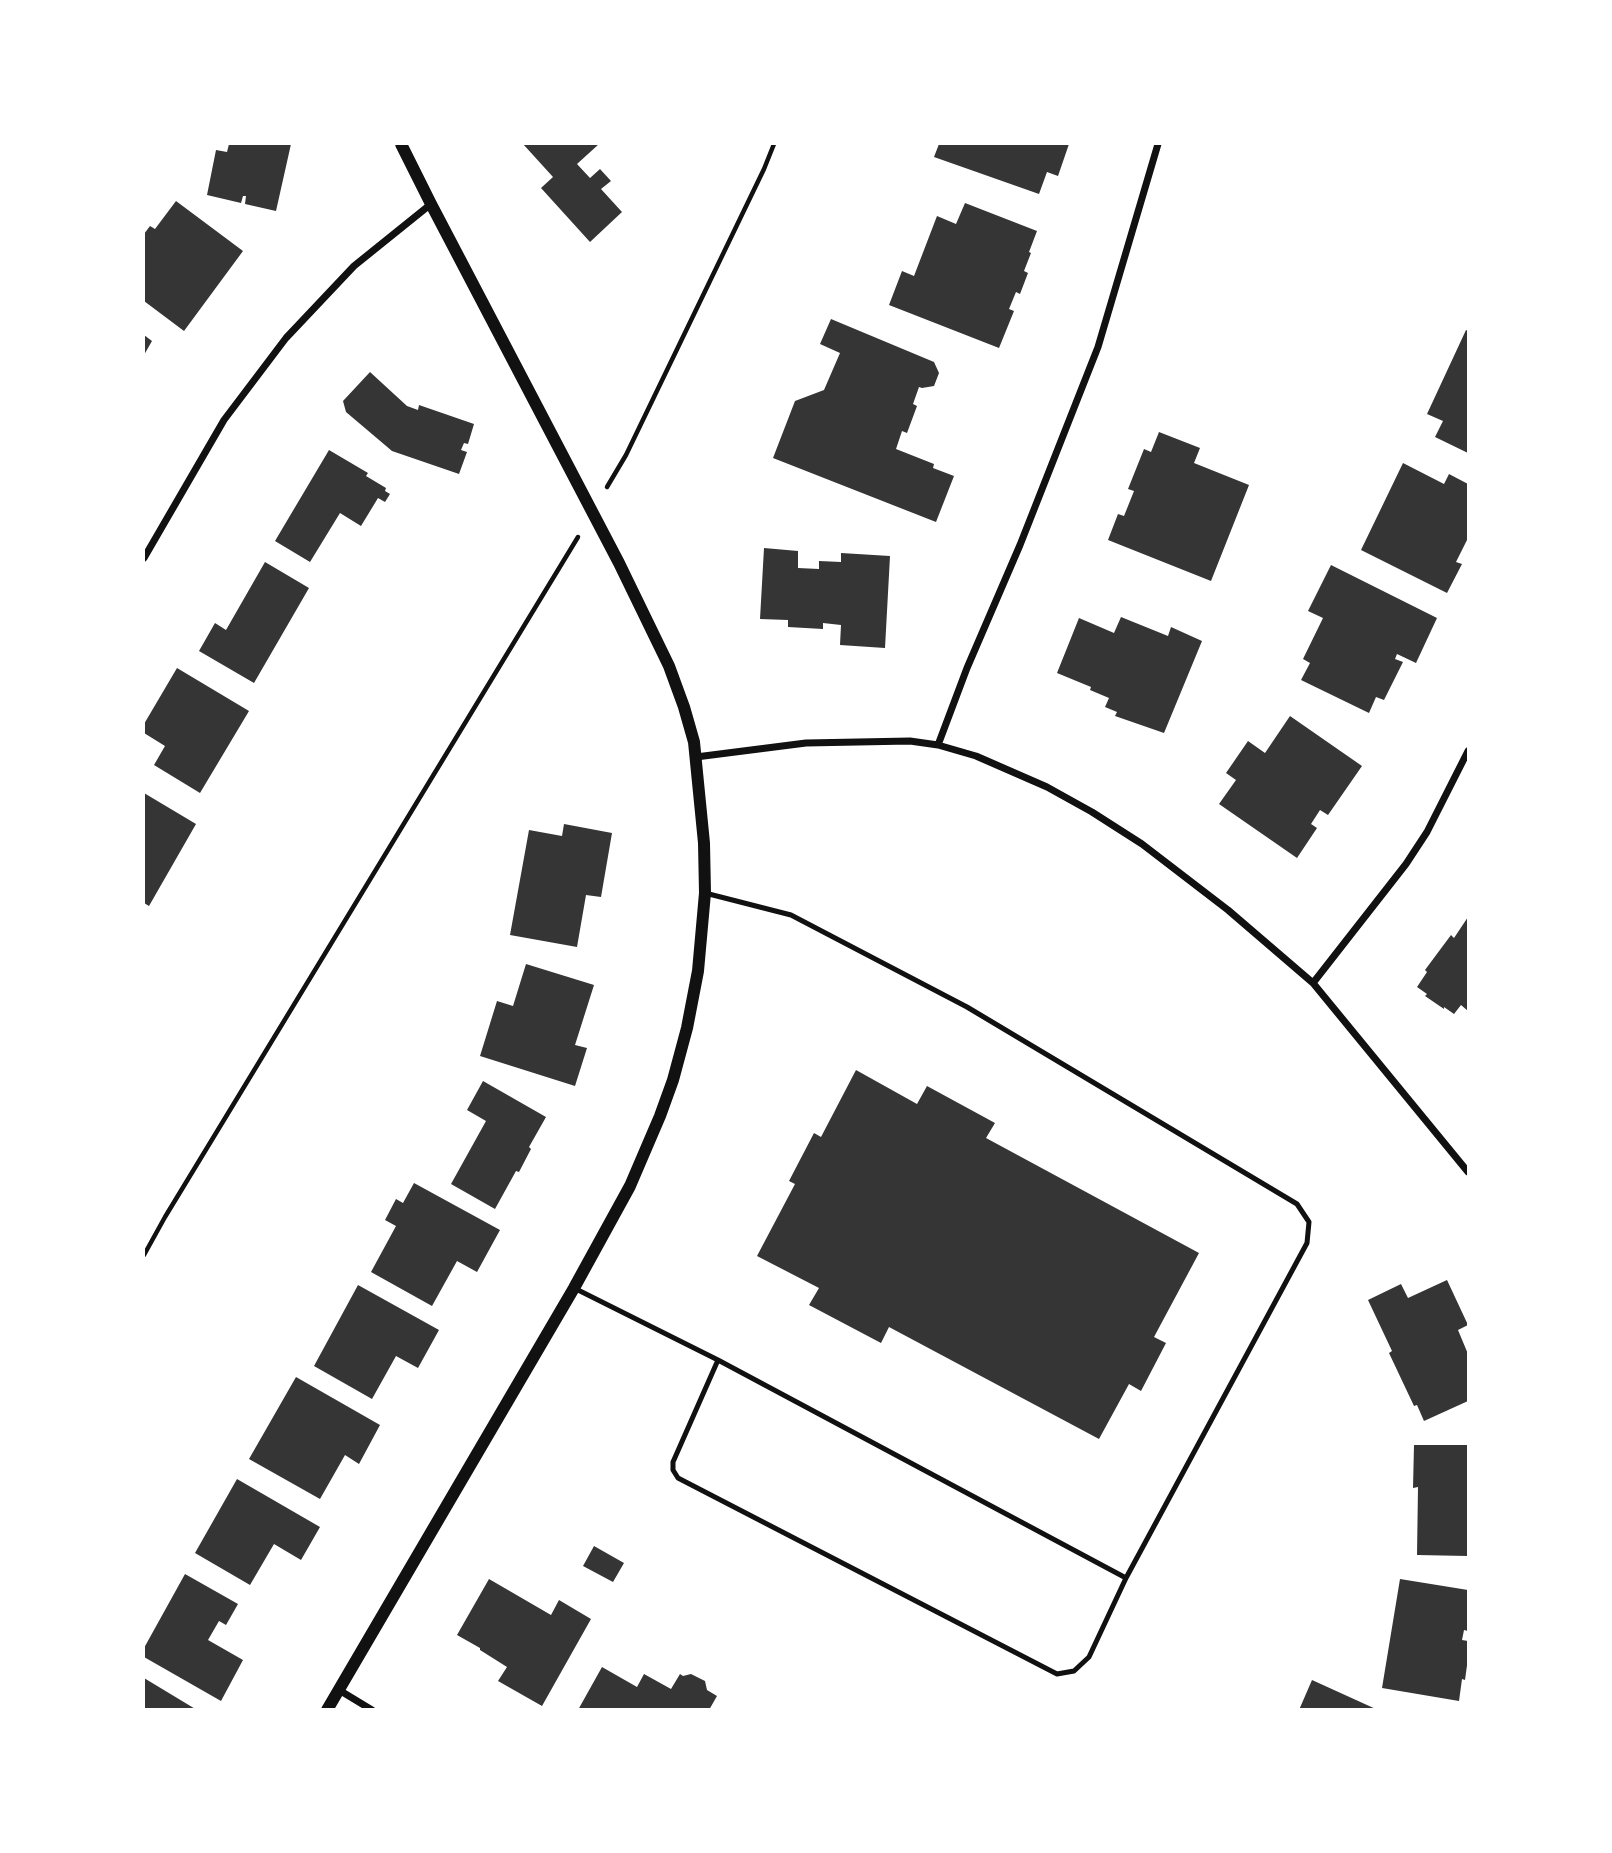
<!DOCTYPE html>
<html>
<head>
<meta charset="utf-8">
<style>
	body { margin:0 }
	#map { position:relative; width:1612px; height:1853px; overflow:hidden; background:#fff; font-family:"Exo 2",sans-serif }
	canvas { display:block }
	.frame { position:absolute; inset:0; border:145px solid #fff; pointer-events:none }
</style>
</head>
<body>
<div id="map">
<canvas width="1612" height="1853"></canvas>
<div class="frame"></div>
</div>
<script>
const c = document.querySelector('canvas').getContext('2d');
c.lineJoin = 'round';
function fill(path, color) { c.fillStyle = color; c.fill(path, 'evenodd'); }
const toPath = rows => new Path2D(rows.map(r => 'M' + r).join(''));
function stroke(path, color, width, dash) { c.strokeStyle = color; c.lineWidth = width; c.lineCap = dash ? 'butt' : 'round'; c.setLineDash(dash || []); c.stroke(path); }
fill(toPath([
	[229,144,291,144,276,211,245,204,246,196,243,196,241,203,207,195,216,150,227,152],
	[523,144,599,144,577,164,590,178,600,169,611,181,601,189,622,212,590,242,541,188,553,177],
	[939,144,1069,144,1058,176,1047,172,1039,194,934,157],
	[176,201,243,251,184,331,144,301,144,234,150,226,155,229],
	[965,203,1037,231,1029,252,1031,253,1024,271,1028,273,1020,294,1016,292,1009,309,1014,311,999,348,889,305,902,271,914,276,937,216,956,224],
	[831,319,934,362,939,373,934,386,922,388,919,387,913,404,917,406,907,433,902,431,896,449,934,464,933,468,954,476,936,522,773,458,795,401,824,390,840,353,820,344],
	[1466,330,1468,331,1468,453,1435,437,1443,421,1427,414],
	[144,335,152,341,144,355],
	[370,372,407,406,418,410,419,405,474,424,468,444,464,443,461,450,467,452,459,474,392,451,346,412,343,401],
	[1159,432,1200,448,1194,463,1249,485,1211,581,1108,540,1118,514,1124,516,1134,491,1128,489,1144,449,1151,452],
	[329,450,368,473,366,476,386,488,385,491,390,494,385,502,378,498,361,526,340,513,310,562,275,541],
	[1403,463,1444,484,1449,474,1468,484,1468,541,1467,540,1456,562,1462,564,1447,593,1361,550],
	[764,548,798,551,798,568,819,569,819,561,841,562,841,553,890,556,885,648,840,645,841,625,823,623,823,629,788,627,788,620,760,619],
	[265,562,309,588,254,683,199,651,215,623,226,630],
	[1331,565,1437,618,1416,663,1397,654,1395,659,1403,662,1384,700,1376,697,1369,713,1301,680,1310,663,1303,659,1323,618,1308,611],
	[1121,617,1168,636,1171,627,1202,641,1164,733,1115,716,1117,712,1105,707,1109,698,1090,690,1091,687,1057,673,1079,618,1114,633],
	[177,668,249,711,200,793,154,765,165,746,144,733,144,724],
	[1290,716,1362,766,1328,815,1320,810,1311,824,1317,828,1297,858,1219,804,1236,780,1226,773,1248,741,1265,753],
	[144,793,196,824,149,906,144,903],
	[564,824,612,833,601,897,586,895,577,947,510,935,529,830,562,836],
	[1468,917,1468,1011,1461,1005,1454,1014,1444,1007,1444,1009,1425,996,1427,994,1417,987,1427,972,1425,970,1451,935,1454,938],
	[526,964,594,985,575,1045,587,1048,575,1086,480,1056,497,1001,513,1006],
	[856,1070,917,1104,927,1086,995,1123,986,1138,1199,1253,1154,1337,1166,1343,1141,1391,1129,1384,1099,1439,889,1327,881,1343,809,1305,819,1288,757,1256,795,1184,789,1181,814,1133,821,1137],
	[483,1081,546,1117,529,1147,531,1149,519,1172,516,1171,495,1209,451,1184,486,1121,467,1110],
	[414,1183,500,1230,477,1272,457,1261,432,1306,371,1272,396,1226,385,1220,396,1199,403,1203],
	[1447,1280,1468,1325,1458,1330,1468,1354,1468,1401,1424,1421,1417,1405,1414,1406,1389,1353,1392,1351,1368,1300,1401,1284,1408,1298],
	[358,1285,439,1330,418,1368,396,1356,372,1399,314,1366],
	[296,1377,380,1425,359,1464,345,1455,320,1499,249,1459],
	[1414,1445,1468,1445,1468,1556,1417,1555,1418,1487,1413,1488],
	[237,1479,320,1527,301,1560,274,1544,250,1585,195,1553],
	[594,1546,624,1563,613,1582,583,1566],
	[185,1574,238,1604,226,1625,219,1621,208,1640,243,1660,221,1701,144,1657,144,1648],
	[489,1579,551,1615,559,1600,591,1619,542,1706,498,1681,507,1667,480,1650,480,1648,457,1635],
	[1400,1579,1468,1590,1468,1631,1464,1630,1462,1640,1468,1641,1468,1658,1465,1680,1462,1679,1459,1701,1382,1688],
	[602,1667,637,1687,644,1674,671,1689,680,1674,683,1676,691,1674,705,1681,707,1690,717,1696,709,1710,578,1710],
	[144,1678,197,1710,144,1710],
	[1312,1680,1378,1710,1299,1710]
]), '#353535');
stroke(toPath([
	[607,487,626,455,764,169,774,144],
	[144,1255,165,1217,578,537]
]), '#111', 4.5);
stroke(toPath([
	[574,1288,718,1360,1126,1578,1307,1243,1309,1222,1297,1204,967,1007,791,915,705,893],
	[718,1360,673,1462,673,1470,678,1478,1057,1674,1074,1671,1089,1657,1126,1578]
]), '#111', 5);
stroke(toPath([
	[144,558,224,420,286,338,354,266,431,204],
	[938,745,967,668,1020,545,1098,347,1158,144],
	[696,757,806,743,910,741,938,745,976,756,1047,787,1092,812,1142,844,1228,910,1313,983,1468,1172],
	[1313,983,1406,864,1427,832,1468,751],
	[339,1690,372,1710]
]), '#111', 7);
stroke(toPath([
	[327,1710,574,1288,630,1186,660,1116,673,1080,687,1028,698,971,705,893,704,843,694,742,684,707,669,666,619,563,431,204,401,144]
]), '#111', 12);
</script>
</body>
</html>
